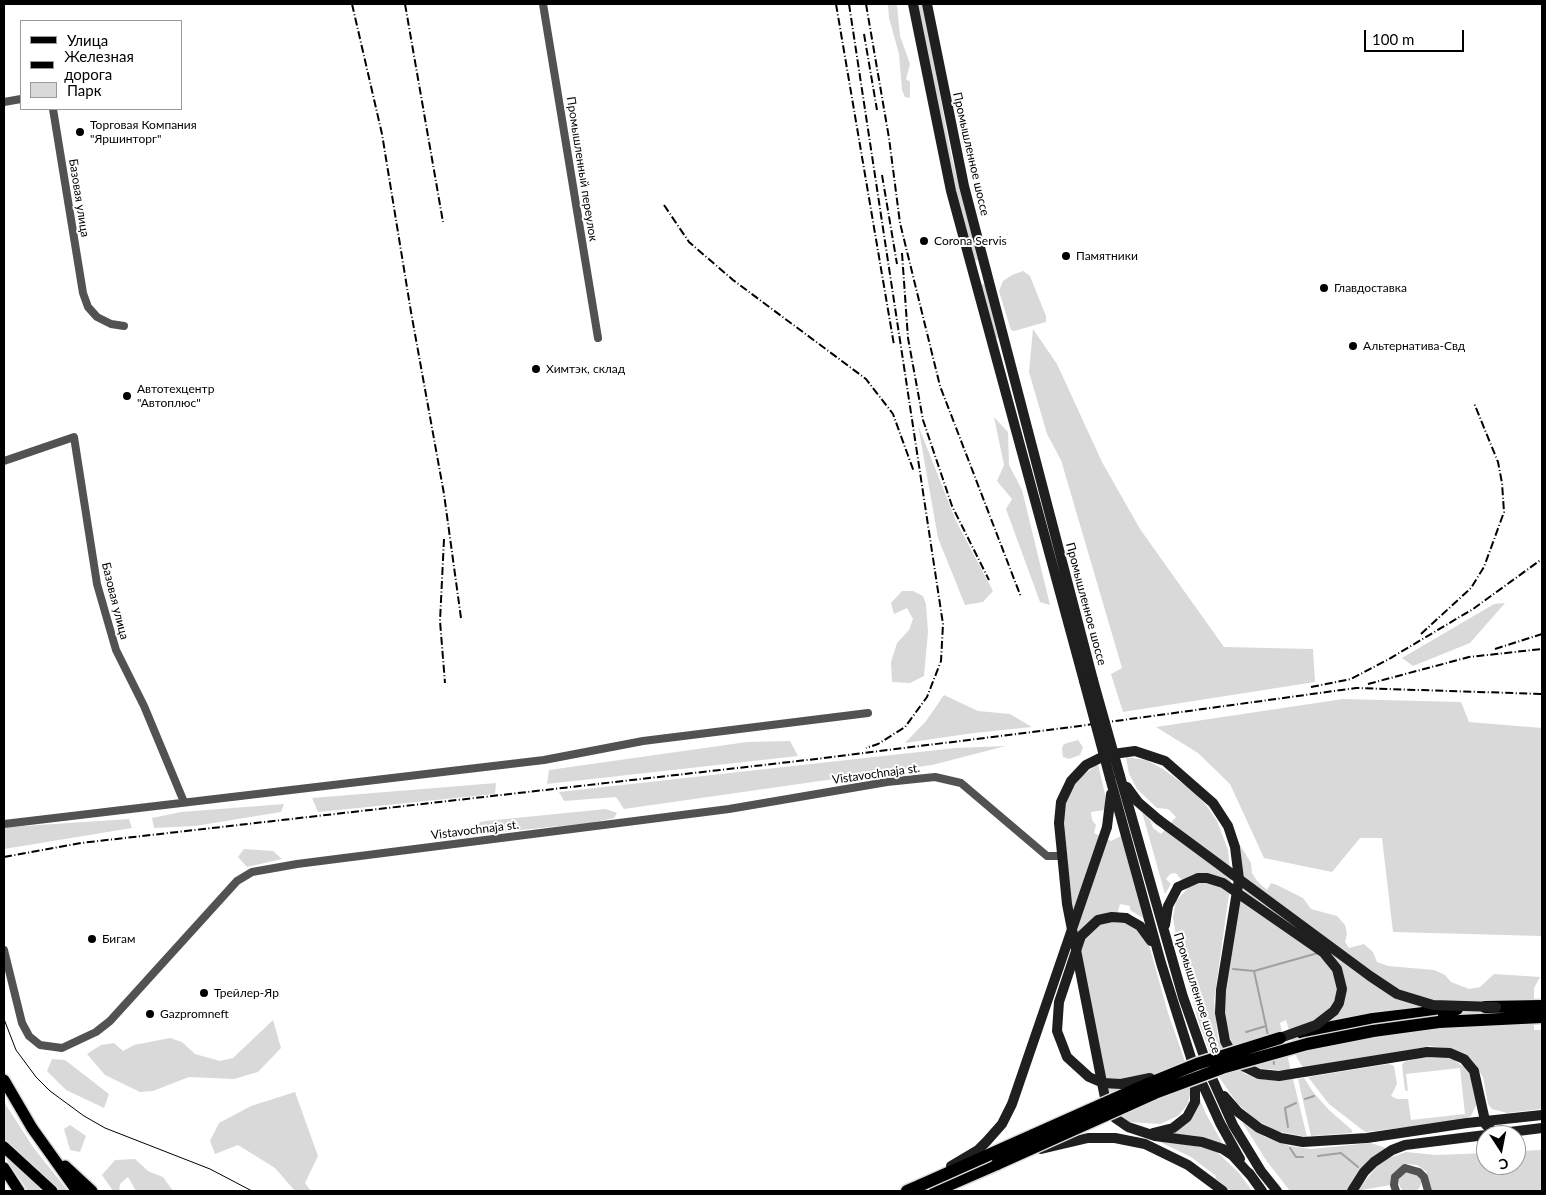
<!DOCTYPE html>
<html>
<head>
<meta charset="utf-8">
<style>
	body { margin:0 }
	#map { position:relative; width:1546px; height:1195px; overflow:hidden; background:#fff; font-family:Lato,sans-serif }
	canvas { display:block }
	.frame { position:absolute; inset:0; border:5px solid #000; pointer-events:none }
	.legend { position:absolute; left:20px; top:20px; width:162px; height:90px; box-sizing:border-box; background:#fff; border:1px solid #999; margin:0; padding:6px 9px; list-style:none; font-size:15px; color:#000 }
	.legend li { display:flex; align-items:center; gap:10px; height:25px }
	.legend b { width:25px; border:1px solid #999 }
	.north { position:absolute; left:1476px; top:1125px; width:50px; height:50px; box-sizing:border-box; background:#fff; border:1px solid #999; border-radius:50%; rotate:169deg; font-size:14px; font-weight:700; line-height:20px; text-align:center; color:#000 }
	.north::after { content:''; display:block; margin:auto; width:18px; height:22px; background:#000; clip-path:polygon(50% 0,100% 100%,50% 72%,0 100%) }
	.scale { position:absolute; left:1364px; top:30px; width:100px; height:22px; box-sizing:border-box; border:2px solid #000; border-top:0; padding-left:6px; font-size:15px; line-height:18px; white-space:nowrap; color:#000; -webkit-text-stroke:4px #fff; paint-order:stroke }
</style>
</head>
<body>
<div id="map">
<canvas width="1546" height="1195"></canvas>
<div class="frame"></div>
<ul class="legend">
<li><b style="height:6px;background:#000"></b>Улица</li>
<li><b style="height:6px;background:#000"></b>Железная дорога</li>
<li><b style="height:14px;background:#d9d9d9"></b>Парк</li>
</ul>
<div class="north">С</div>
<div class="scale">100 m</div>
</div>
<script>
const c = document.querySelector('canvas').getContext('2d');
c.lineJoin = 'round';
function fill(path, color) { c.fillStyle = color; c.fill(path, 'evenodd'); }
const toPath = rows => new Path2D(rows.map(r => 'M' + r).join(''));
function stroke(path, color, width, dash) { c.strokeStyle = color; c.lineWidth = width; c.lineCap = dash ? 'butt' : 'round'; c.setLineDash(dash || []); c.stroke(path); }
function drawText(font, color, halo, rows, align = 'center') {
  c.font = font + ' Lato,sans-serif'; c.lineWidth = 4; c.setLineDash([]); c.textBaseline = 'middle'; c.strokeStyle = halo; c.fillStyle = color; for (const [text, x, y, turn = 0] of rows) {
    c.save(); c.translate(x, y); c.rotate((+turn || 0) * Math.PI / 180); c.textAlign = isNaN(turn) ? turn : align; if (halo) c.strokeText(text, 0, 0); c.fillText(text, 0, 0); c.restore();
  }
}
fill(toPath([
	[888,4,897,4,900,36,910,64,906,79,910,82,910,98,905,97,902,90,899,54,889,18],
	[917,4,923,4,951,154,978,260,973,261,955,194],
	[1023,271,1030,276,1046,316,1046,322,1014,331,1011,330,999,291,1003,281,1012,275],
	[985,284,998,338,996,338,980,285],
	[1033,329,1057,364,1102,462,1140,529,1224,647,1313,649,1315,682,1123,712,1111,674,1122,668,1061,460,1047,434,1029,372],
	[994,417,1008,432,1009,465,1022,490,1050,605,1040,602,1006,509,1012,499,997,481,1004,465],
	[918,425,956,521,993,591,983,602,965,605,938,538],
	[902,591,913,591,923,596,926,604,928,632,924,676,910,683,892,682,891,662,897,643,909,630,913,619,907,608,894,614,891,603],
	[1505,603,1470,643,1413,666,1402,658,1494,604],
	[944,695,978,711,1010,714,1032,727,974,733,905,743,926,721],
	[1343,699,1461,702,1469,722,1542,728,1542,936,1393,932,1382,838,1360,838,1332,872,1264,858,1230,784,1198,753,1156,727],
	[1078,740,1083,747,1080,755,1069,759,1063,757,1062,748,1064,744],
	[790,741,798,756,547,784,549,770,747,742],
	[1006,746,932,765,624,809,616,797,564,801,559,792,955,748],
	[1126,757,1146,760,1163,769,1193,791,1206,805,1217,821,1228,850,1231,880,1214,1001,1218,1039,1231,1060,1245,1074,1266,1080,1293,1079,1307,1137,1276,1131,1255,1119,1237,1103,1219,1077,1199,1023,1177,941,1173,917,1176,901,1188,888,1176,873,1170,874,1166,879,1171,884,1165,894,1142,812,1150,820,1153,828,1161,834,1176,817,1168,809,1157,808,1137,789,1129,774],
	[1098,764,1105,794,1105,810,1091,812,1092,820,1096,825,1094,833,1111,841,1121,836,1143,918,1130,910,1130,906,1120,904,1118,911,1119,923,1132,923,1147,938,1168,1013,1189,1073,1191,1089,1188,1104,1178,1116,1160,1124,1129,1122,1118,1113,1113,1104,1108,1090,1072,911,1063,809,1076,780],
	[496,783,495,794,318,812,312,798],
	[284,804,281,812,195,826,154,828,152,818,181,812],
	[606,809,617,813,614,818,590,823,481,834,477,829,480,822,485,821],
	[129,819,132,828,4,849,4,829,9,827],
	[1240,845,1251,863,1252,873,1257,881,1267,890,1271,883,1277,885,1303,898,1311,909,1337,916,1345,925,1347,934,1345,942,1349,948,1364,944,1373,952,1377,962,1388,966,1434,970,1445,975,1451,982,1469,989,1480,987,1494,974,1540,977,1534,988,1534,1030,1542,1030,1542,1109,1507,1113,1492,1109,1488,1104,1483,1077,1473,1062,1466,1054,1452,1049,1430,1046,1304,1069,1297,1058,1286,1020,1280,1023,1291,1071,1254,1068,1233,1046,1226,1027,1225,1011,1225,995,1242,866],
	[244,849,273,851,282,859,247,867,238,857],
	[273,1020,281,1048,258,1072,234,1079,189,1077,153,1091,140,1092,105,1075,87,1054,101,1045,114,1043,123,1051,134,1045,170,1038,182,1042,195,1054,220,1061,233,1058],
	[1444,1057,1453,1059,1465,1068,1470,1075,1478,1101,1471,1116,1460,1121,1365,1132,1329,1104,1308,1077,1389,1064,1394,1066,1397,1084,1391,1096,1397,1099,1408,1099,1411,1120,1465,1114,1460,1068,1406,1074,1408,1091,1405,1090,1402,1065,1404,1062,1419,1058],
	[52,1059,65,1060,109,1094,104,1108,66,1090,47,1071],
	[1304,1078,1313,1092,1329,1110,1352,1130,1352,1133,1311,1136,1298,1079],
	[295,1092,318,1156,305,1183,311,1191,295,1191,275,1168,238,1145,215,1154,210,1141,219,1123,251,1106],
	[1200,1099,1206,1114,1223,1144,1195,1136,1164,1134],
	[4,1102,33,1147,68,1191,59,1191,4,1140],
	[1242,1122,1265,1137,1290,1146,1311,1149,1371,1143,1386,1148,1359,1170,1346,1191,1290,1191,1266,1160],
	[70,1125,86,1136,80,1152,70,1150,64,1129],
	[1154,1139,1205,1148,1217,1152,1239,1173,1252,1191,1231,1191,1215,1178,1216,1176,1191,1157],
	[1542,1150,1542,1191,1432,1191,1426,1171,1417,1165,1407,1164,1394,1172,1390,1185,1357,1191,1378,1165,1389,1158,1406,1152,1436,1155,1486,1153,1486,1165,1516,1165,1516,1151],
	[4,1153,21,1168,43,1191,28,1191,4,1156],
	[135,1159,148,1171,163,1177,173,1191,136,1191,128,1177,120,1184,119,1191,113,1191,102,1175,115,1160],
	'1399 1182a11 11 0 1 1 22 0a11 11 0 1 1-22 0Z'
]), '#d9d9d9');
stroke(toPath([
	[1233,969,1254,971,1318,953],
	[1266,1026,1268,1036],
	[1246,1032,1266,1026,1254,971],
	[1273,1057,1274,1064],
	[1305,1099,1314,1096],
	[1288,1127,1285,1108,1296,1103],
	[1290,1148,1296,1157,1303,1157],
	[1318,1156,1341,1153,1358,1167]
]), '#a0a0a0', 2);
const primary = toPath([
	[4,1080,32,1128,77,1191],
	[4,1147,52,1191],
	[65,1166,92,1191],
	[4,1168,19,1191]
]);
const trunk = toPath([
	[1485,1007,1542,1006],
	[1439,1022,1542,1017],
	[1302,1033,1373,1019,1457,1009],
	[907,1191,921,1185],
	[935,1191,997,1164]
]);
stroke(primary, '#dbdbdb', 14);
stroke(trunk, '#dbdbdb', 15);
stroke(toPath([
	[543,4,598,338],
	[4,102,21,99],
	[53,109,83,293,88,307,97,317,111,324,124,326],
	[4,461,74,437,97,584,116,650,144,706,184,802],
	[4,824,544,760,643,741,868,713],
	[4,950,22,1023,29,1036,40,1045,62,1048,96,1032,110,1021,237,881,252,872,297,864,729,809,887,782,935,777,961,783,1047,856,1061,856],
	[1396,1191,1394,1185,1395,1177,1405,1168,1419,1172,1424,1177,1428,1191]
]), '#525252', 8);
stroke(toPath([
	[913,4,951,191,1084,681],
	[927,4,964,186,1093,680],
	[1120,776,1183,997,1211,1076,1233,1125,1261,1171,1277,1191],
	[1110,778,1161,963,1192,1061,1220,1123,1240,1159],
	[1127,787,1138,802,1159,820],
	[1107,827,1111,794],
	[1126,918,1140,926,1151,941],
	[1165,925,1168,906,1178,887],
	[1224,1096,1238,1112,1259,1128,1281,1138,1303,1142,1367,1138,1467,1123,1542,1115],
	[1153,1133,1173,1128,1187,1117,1195,1102,1195,1077],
	[1041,1149,1088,1138,1115,1138,1145,1144,1188,1165,1223,1191],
	[1249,1173,1262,1191],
	[1252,1177,1232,1155,1223,1149,1202,1142,1155,1136,1128,1127,1115,1118,1106,1103,1067,904,1059,823,1061,802,1071,781,1086,765,1106,755,1135,751,1165,761,1213,803,1228,826,1235,847,1239,879,1221,990,1220,1013,1225,1041,1237,1063,1259,1074,1279,1076,1427,1052,1450,1053,1464,1059,1474,1071,1486,1125,1493,1131,1505,1133],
	[1352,1191,1364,1172,1374,1162,1392,1150,1405,1145,1542,1128]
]), '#1f1f1f', 10);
stroke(primary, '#000', 11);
stroke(trunk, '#000', 12);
stroke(toPath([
	[4,1019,16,1050,36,1077,50,1091,84,1116,105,1128,210,1169,252,1191]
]), '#000', 1);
stroke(toPath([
	[352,4,382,134,411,312,444,494,461,618],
	[405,4,443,222],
	[836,4,894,345],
	[849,4,943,624,941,661,927,697,905,727,878,744,866,748],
	[866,4,889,138,900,223,940,386,1021,597],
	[864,34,877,110],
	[882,175,897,264],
	[664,205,689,242,733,280,866,379,893,414,914,472],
	[902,253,908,338,923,420,952,506,989,580],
	[444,539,440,621,445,683],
	[1421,634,1471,588,1484,567,1504,512,1502,483,1498,462,1474,403],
	[1495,649,1542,634],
	[1368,684,1469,657,1542,649],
	[1311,687,1351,679,1389,659,1473,609,1542,559],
	[4,857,81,843,816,759,1072,727,1356,688,1542,694]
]), '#000', 2, [8, 2.5, 1, 2.5]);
const trunkBridge = toPath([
	[997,1164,1155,1093,1225,1067,1307,1044,1373,1031,1439,1022],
	[921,1185,1150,1083,1197,1064,1280,1038]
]);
stroke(trunkBridge, '#dbdbdb', 15, []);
stroke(toPath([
	[1093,680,1120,776],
	[1084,681,1110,778],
	[1159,820,1370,976,1397,994,1433,1005,1496,1007],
	[1178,887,1198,878,1207,878,1223,883,1324,953,1337,969,1342,989,1339,1003,1334,1011,1316,1025,1280,1038],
	[1126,918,1112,917,1098,920,1081,936,1059,1002,1057,1031,1067,1057,1089,1077,1103,1083,1121,1084,1150,1078],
	[951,1166,978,1150,987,1141,1002,1124,1012,1104,1107,827]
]), '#1f1f1f', 10);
stroke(trunkBridge, '#000', 12);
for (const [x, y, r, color] of [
	[80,132,5,"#000"],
	[924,241,5,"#000"],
	[1066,256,5,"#000"],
	[1324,288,5,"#000"],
	[1353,346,5,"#000"],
	[536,369,5,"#000"],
	[127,396,5,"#000"],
	[92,939,5,"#000"],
	[204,993,5,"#000"],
	[150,1014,5,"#000"]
]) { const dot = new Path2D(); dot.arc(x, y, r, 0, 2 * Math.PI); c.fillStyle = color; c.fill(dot); stroke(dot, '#fff', 2); }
drawText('12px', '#000', '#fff', [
	["Торговая Компания",90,125],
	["\"Яршинторг\"",90,139],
	["Corona Servis",934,241],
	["Памятники",1076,256],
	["Главдоставка",1334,288],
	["Альтернатива-Свд",1363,346],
	["Химтэк, склад",546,369],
	["Автотехцентр",137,389],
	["\"Автоплюс\"",137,403],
	["Бигам",102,939],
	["Трейлер-Яр",214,993],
	["Gazpromneft",160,1014]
], 'left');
drawText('12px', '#000', '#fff', [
	["Промышленное шоссе",971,154,77],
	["Промышленный переулок",582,169,81],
	["Базовая улица",79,198,81],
	["Базовая улица",115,601,76],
	["Промышленное шоссе",1086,604,75],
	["Vistavochnaja st.",876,774,-8],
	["Vistavochnaja st.",475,830,-7],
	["Промышленное шоссе",1197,993,72]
]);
</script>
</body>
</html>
